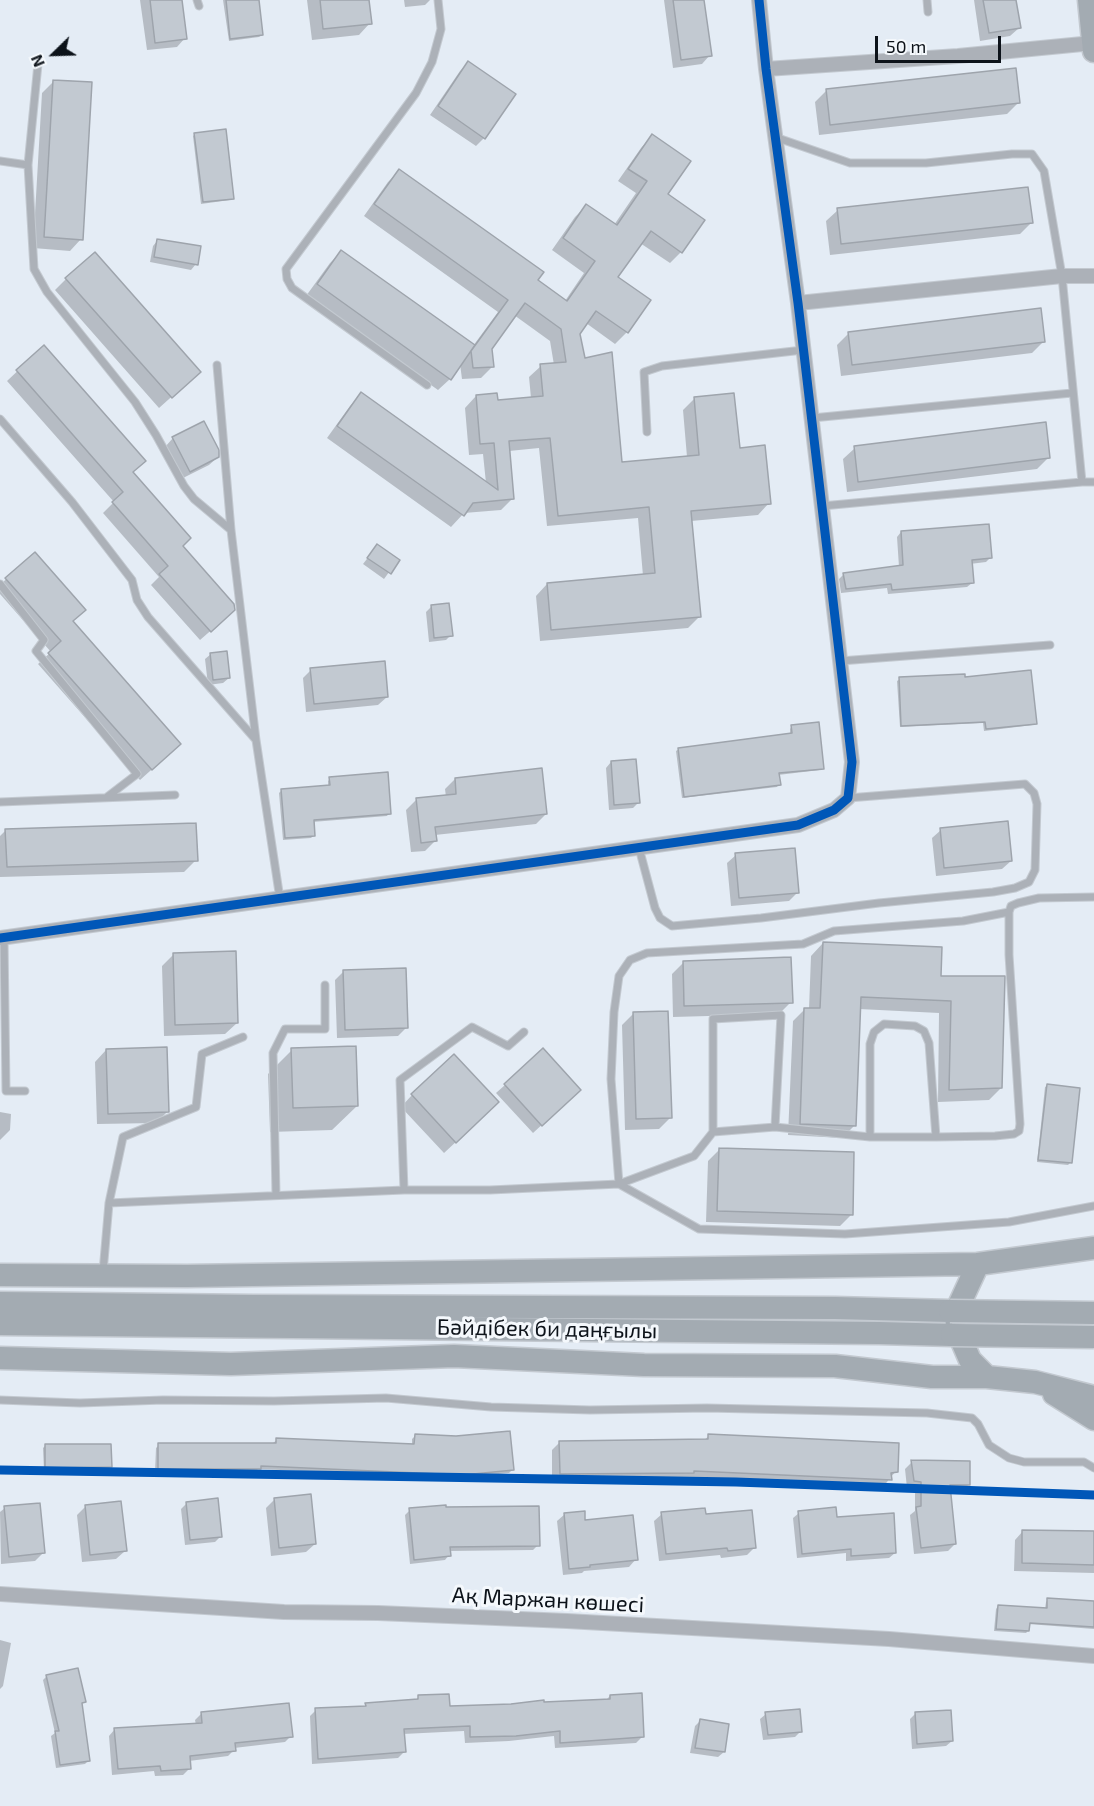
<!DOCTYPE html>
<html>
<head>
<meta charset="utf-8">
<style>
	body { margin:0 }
	#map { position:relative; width:1094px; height:1806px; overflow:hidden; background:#e4ecf5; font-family:"Exo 2",sans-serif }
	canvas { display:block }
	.north { position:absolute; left:24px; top:24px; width:60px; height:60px; -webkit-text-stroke:4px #f4f8fc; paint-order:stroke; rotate:247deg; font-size:16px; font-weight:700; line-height:24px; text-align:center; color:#0d131a }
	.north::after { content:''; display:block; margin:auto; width:21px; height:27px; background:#0d131a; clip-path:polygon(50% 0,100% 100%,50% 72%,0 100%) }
	.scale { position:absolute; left:875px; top:36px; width:126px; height:27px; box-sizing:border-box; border:3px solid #0d131a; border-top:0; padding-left:8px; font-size:18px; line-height:21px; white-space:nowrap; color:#0d131a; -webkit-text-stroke:4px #f4f8fc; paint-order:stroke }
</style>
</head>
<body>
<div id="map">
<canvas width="1094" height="1806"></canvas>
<div class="north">N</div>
<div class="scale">50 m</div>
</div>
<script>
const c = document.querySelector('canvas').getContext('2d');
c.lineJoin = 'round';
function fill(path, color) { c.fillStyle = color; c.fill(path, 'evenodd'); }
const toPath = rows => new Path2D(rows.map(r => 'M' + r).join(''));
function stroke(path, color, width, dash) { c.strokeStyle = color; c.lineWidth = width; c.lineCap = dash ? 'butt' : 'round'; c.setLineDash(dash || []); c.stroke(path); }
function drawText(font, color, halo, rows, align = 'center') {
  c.font = font + ' "Exo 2",sans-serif'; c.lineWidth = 6; c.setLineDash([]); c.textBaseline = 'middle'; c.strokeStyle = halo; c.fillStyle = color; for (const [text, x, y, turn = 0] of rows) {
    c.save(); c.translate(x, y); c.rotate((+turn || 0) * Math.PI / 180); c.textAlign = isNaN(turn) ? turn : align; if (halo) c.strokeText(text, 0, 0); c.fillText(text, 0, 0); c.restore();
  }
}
fill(toPath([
	[140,0,181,0,185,38,177,47,147,50],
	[223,0,257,0,262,35,259,37,229,41],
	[307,0,368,0,370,23,359,35,312,40],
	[404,0,430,0,425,5,405,7],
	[664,0,703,0,710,55,702,64,673,68],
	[974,0,1015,0,1019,28,1010,36,980,41],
	[468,63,484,138,476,146,430,115,460,71],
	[54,81,81,239,70,251,33,248,42,93],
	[826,91,1019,102,1007,114,819,135,815,102],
	[195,134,233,198,230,200,201,204,193,136],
	[652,136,681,252,670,263,640,243,616,277,649,300,627,332,615,344,586,323,578,334,583,360,621,463,687,457,683,410,695,398,739,450,769,503,758,515,691,521,700,616,688,628,540,641,536,596,547,584,643,576,638,518,547,526,539,448,509,451,513,498,501,510,464,513,451,527,327,438,350,406,361,394,486,483,483,454,469,455,465,408,476,396,497,401,531,398,529,377,541,366,554,365,550,341,514,315,490,349,492,367,481,378,462,379,460,364,450,379,438,390,306,296,330,263,341,252,473,346,498,312,364,216,388,182,399,171,565,301,584,273,552,250,575,217,586,206,614,225,636,193,618,181,641,148],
	[838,210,1031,223,1020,234,830,255,826,221],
	[158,240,196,264,191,270,150,262,153,246],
	[66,279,187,383,159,408,55,290],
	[849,333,1044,341,1032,353,841,376,837,345],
	[43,347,181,546,223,620,200,640,151,585,159,577,103,513,114,502,7,381],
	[173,438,218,457,209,465,181,479,165,447],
	[855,448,1049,457,1037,469,847,492,843,459],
	[901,532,990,558,986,562,970,564,972,583,967,587,888,594,887,588,841,593,839,579,844,574,899,567,897,537],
	[377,546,398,560,384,579,363,564],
	[6,579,72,622,169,754,140,780,38,664,51,652,0,594,0,586],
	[431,607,451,635,446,640,429,642,426,612],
	[211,654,229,678,223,683,208,685,205,659],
	[311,670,387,697,378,705,306,712,303,678],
	[900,679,964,679,1035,723,1033,725,984,731,983,723,900,727,897,681],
	[792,726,823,768,820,770,778,775,779,784,777,787,682,798,676,751,679,749,790,735,790,729],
	[611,762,638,803,633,808,609,810,606,768],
	[330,779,389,813,387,816,312,822,314,835,311,838,283,840,279,793,281,791,328,787,328,781],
	[455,779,546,814,536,824,435,835,436,840,425,851,411,852,406,810,416,800,446,797,445,789],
	[6,830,196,860,184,872,0,877,0,836],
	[941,830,1011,861,1002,869,936,876,932,838],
	[736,855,797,893,789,901,731,906,727,863],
	[823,943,939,978,1001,1088,989,1100,938,1102,939,1013,859,1009,854,1126,842,1138,788,1135,793,1021,805,1009,809,1009,811,956],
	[174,954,237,1023,225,1034,164,1036,162,966],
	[684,962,791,1002,779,1014,673,1017,672,974],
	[344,971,406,1028,398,1036,337,1038,335,980],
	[633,1014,670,1118,659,1129,625,1130,622,1025],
	[106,1050,168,1111,156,1123,97,1124,95,1062],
	[292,1050,357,1106,332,1130,270,1132,268,1074],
	[505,1085,571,1098,533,1133,496,1093],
	[1048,1085,1070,1163,1068,1165,1037,1162,1045,1087],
	[412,1095,486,1114,444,1153,401,1107],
	[0,1112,11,1114,10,1130,0,1140],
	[720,1149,851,1215,840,1226,706,1222,708,1161],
	[415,1436,512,1470,509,1473,459,1478,258,1469,255,1472,155,1472,156,1448,159,1445,273,1443,277,1440,412,1445,412,1439],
	[709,1436,896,1471,882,1488,686,1478,685,1480,552,1481,552,1450,560,1442,704,1440],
	[45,1446,110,1467,108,1469,44,1470,43,1448],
	[912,1462,968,1485,961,1492,949,1492,955,1544,948,1551,914,1554,910,1515,915,1511,915,1488,907,1488,905,1469],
	[274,1500,315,1544,306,1552,271,1556,266,1508],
	[187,1503,220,1537,215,1542,185,1545,181,1509],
	[86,1506,125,1551,116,1559,82,1562,77,1515],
	[5,1508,44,1552,35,1561,1,1564,0,1512],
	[410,1510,538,1545,533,1550,449,1551,449,1555,445,1560,410,1564,405,1515],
	[799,1513,895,1553,889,1558,846,1561,846,1553,797,1558,793,1518],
	[565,1514,584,1522,636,1559,629,1567,584,1571,582,1573,563,1575,557,1521],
	[662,1514,705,1516,754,1548,747,1555,721,1558,720,1555,659,1561,654,1521],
	[1023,1531,1094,1533,1094,1573,1014,1571,1015,1540],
	[1048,1600,1094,1603,1094,1629,1028,1624,1028,1631,1026,1633,994,1631,996,1609,998,1606,1045,1609,1046,1602],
	[0,1640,11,1643,3,1686,0,1689],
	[47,1676,84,1702,81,1705,89,1760,85,1764,56,1768,51,1736,55,1733,43,1680],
	[610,1696,642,1737,636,1743,555,1748,554,1736,509,1741,465,1743,464,1731,403,1734,404,1752,398,1758,312,1764,310,1716,316,1710,364,1707,366,1705,415,1700,419,1697,448,1708,606,1700],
	[202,1713,291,1736,285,1742,234,1748,234,1750,228,1756,189,1761,190,1768,183,1775,155,1776,154,1771,112,1775,109,1736,115,1729,196,1725,195,1720],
	[766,1714,801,1731,795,1737,763,1740,760,1719],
	[915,1714,952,1741,946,1746,912,1749,910,1719],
	[700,1721,724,1752,718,1757,690,1753,695,1726]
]), '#0003');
const building = toPath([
	[150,0,182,0,187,39,155,43,150,0],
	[226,0,259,0,263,35,230,39,226,0],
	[320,0,369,0,372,24,323,29,320,0],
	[673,0,704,0,712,56,681,60,673,0],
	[983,0,1016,0,1021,28,989,33,983,0],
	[468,61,516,94,485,139,438,106,468,61],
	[1016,68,1020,103,830,125,826,89,1016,68],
	[53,80,92,82,83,240,44,237,53,80],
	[226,129,234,199,203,202,194,133,226,129],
	[652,134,691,161,668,194,705,220,682,253,651,231,618,277,651,300,628,333,596,311,580,334,585,358,612,352,622,462,699,455,694,397,734,393,740,448,765,445,771,504,691,511,701,617,551,630,547,583,655,573,649,507,558,516,550,438,509,441,514,499,473,503,464,516,337,426,361,392,498,490,494,443,480,444,476,395,497,393,498,400,543,396,540,364,566,362,561,329,525,303,492,349,494,367,473,368,471,351,508,300,374,204,399,169,544,272,538,280,567,301,595,261,563,238,586,204,617,225,647,181,628,169,652,134],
	[1028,187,1033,223,841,244,837,208,1028,187],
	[157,239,201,246,198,265,154,257,157,239],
	[341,250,475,345,451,380,317,284,341,250],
	[95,252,201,372,172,398,65,278,95,252],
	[1041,308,1045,342,852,365,848,332,1041,308],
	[44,345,146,461,133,472,191,538,183,546,234,604,235,610,211,632,159,574,168,566,112,502,123,492,16,370,44,345],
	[204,421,219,450,219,457,190,472,172,437,204,421],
	[1046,422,1050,458,858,482,854,446,1046,422],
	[989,524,992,558,972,560,974,583,892,590,891,584,846,589,843,573,903,565,901,531,989,524],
	[377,544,400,560,391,574,367,558,377,544],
	[35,552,86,610,73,621,181,744,152,770,48,653,61,641,5,578,35,552],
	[449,603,453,636,434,638,431,605,449,603],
	[227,651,230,678,213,680,210,653,227,651],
	[385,661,388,697,314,704,310,668,385,661],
	[1031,670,1037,724,986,729,985,722,901,726,899,677,965,674,965,677,1031,670],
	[819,722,824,769,779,773,781,785,684,797,678,748,792,733,791,725,819,722],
	[636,759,640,803,614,805,611,761,636,759],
	[542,768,547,814,435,827,437,841,421,843,416,798,456,794,455,778,542,768],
	[388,772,391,814,314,820,315,836,285,838,281,789,330,785,329,777,388,772],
	[1008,821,1012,861,944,868,940,828,1008,821],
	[196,823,198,861,7,867,5,829,196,823],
	[795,848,799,893,739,898,735,853,795,848],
	[823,942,942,947,941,976,1005,976,1002,1088,949,1090,951,1001,861,997,856,1126,800,1124,804,1008,820,1008,823,942],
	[236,951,238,1023,175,1025,173,953,236,951],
	[791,957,793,1003,684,1006,683,961,791,957],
	[406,968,408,1028,345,1030,343,970,406,968],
	[668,1011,672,1118,636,1119,633,1012,668,1011],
	[356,1046,358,1106,293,1108,291,1048,356,1046],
	[167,1047,169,1112,108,1114,106,1049,167,1047],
	[543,1048,581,1090,542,1126,504,1084,543,1048],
	[454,1054,499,1102,456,1143,411,1094,454,1054],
	[1047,1084,1080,1088,1072,1163,1038,1160,1047,1084],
	[719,1148,854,1152,853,1215,717,1211,719,1148],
	[510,1431,514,1470,463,1475,261,1466,261,1469,158,1469,158,1443,276,1443,276,1438,414,1444,415,1434,456,1436,510,1431],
	[708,1434,899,1443,898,1472,891,1473,892,1480,694,1471,694,1473,560,1474,559,1441,708,1439,708,1434],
	[45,1444,111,1444,112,1467,45,1468,45,1444],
	[911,1460,970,1461,970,1485,950,1485,956,1544,921,1548,916,1507,921,1506,921,1482,914,1481,911,1460],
	[311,1494,316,1544,279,1548,274,1498,311,1494],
	[218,1498,222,1537,190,1540,186,1502,218,1498],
	[121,1501,127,1551,90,1555,85,1505,121,1501],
	[40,1503,45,1553,9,1557,4,1506,40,1503],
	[446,1505,446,1507,539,1506,540,1546,450,1547,451,1556,414,1560,409,1508,446,1505],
	[836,1507,837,1517,894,1513,896,1553,851,1556,851,1549,802,1554,798,1511,836,1507],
	[705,1508,706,1514,752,1510,756,1548,728,1551,727,1548,666,1554,661,1512,705,1508],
	[585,1511,585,1520,633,1515,638,1560,590,1565,590,1567,569,1569,564,1513,585,1511],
	[1022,1530,1094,1531,1094,1565,1022,1563,1022,1530],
	[1047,1598,1094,1601,1094,1627,1030,1623,1029,1631,996,1629,998,1605,1047,1608,1047,1598],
	[78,1668,86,1702,82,1703,90,1761,60,1765,55,1731,59,1731,46,1675,78,1668],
	[642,1693,644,1737,560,1743,560,1731,516,1736,470,1737,470,1726,404,1729,406,1752,318,1759,315,1708,366,1706,365,1703,418,1699,418,1695,449,1694,450,1706,511,1704,544,1700,544,1702,610,1699,610,1695,642,1693],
	[289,1703,293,1737,235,1743,236,1751,190,1756,191,1769,161,1771,160,1766,118,1769,114,1728,202,1723,201,1712,289,1703],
	[800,1709,802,1732,768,1735,765,1712,800,1709],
	[951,1710,953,1741,917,1744,915,1712,951,1710],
	[700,1719,729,1724,725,1752,695,1748,700,1719]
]);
fill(building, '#c2c9d1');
stroke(building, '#9ea4ac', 1.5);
const lane = toPath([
	[197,0,199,6],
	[927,0,928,12],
	[38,64,28,165,34,269,47,292,135,402,156,435,184,486,194,499,231,530],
	[775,137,850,163,926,163,1012,154,1032,154,1044,171,1062,276,1082,482,822,506],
	[0,161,28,165],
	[217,365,231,530,256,740],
	[427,385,292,288,287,279,286,269,416,93,432,62,441,29,438,0],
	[812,418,1072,393],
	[0,419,72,502,132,580,137,600,148,617,256,740,280,899],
	[647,432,644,372,662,366,803,350],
	[1082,482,1094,482],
	[0,584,44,640,36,651,137,774,107,797],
	[840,661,1050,645],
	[0,802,175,795],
	[639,848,655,908,660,918,672,926,761,918,879,903,993,892,1015,888,1029,882,1035,870,1037,804,1034,793,1025,784,848,798],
	[1009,912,963,921,834,931,803,944,647,953,630,960,619,976,614,1012,611,1079,619,1184,699,1229,845,1234,1009,1222,1094,1206],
	[4,938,6,1091,25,1091],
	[713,1132,775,1127],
	[936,1137,995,1136,1014,1134,1019,1131,1020,1124,1009,955,1009,912,1011,906,1018,903,1039,898,1094,897],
	[404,1190,400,1080,472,1027,508,1046,524,1032],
	[276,1195,273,1053,285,1029,325,1029,325,985],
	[109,1203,404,1190,490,1190,619,1184,694,1156,713,1132,713,1019,781,1015,775,1127,870,1137,870,1044,874,1032,884,1024,915,1026,924,1031,929,1043,936,1137,870,1137],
	[103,1272,109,1203,123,1137,196,1107,202,1054,243,1037],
	[0,1400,80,1403,163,1400,274,1401,386,1398,491,1407,590,1410,707,1408,927,1413,972,1418,978,1424,989,1445,1009,1458,1024,1462,1084,1462,1094,1468]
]);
const street = toPath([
	[766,69,958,56,1093,43],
	[798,303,1062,276,1094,276],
	[0,938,798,825,834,810,848,798,852,762,798,303,766,69,759,0],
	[0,1594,284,1612,378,1613,567,1621,889,1639,1094,1656]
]);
const primary = toPath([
	[1089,0,1094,51],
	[1094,1248,978,1264,960,1303,956,1317,958,1332,970,1360,987,1377,1035,1382,1094,1397],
	[0,1275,187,1276,978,1264],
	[0,1303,253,1306,835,1308,950,1311],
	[0,1324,879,1333,952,1335],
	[0,1358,231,1364,454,1356,644,1365,835,1366,932,1377,987,1377],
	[1054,1394,1094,1419]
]);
stroke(lane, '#c3c9d0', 9);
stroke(street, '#c3c9d0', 16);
stroke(primary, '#c3c9d0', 25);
stroke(lane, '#acb1b8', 7);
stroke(street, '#acb1b8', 14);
stroke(primary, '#a3abb2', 22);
const primaryBridge = toPath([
	[950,1311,1094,1313],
	[952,1335,1094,1337]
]);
stroke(primaryBridge, '#c3c9d0', 25, []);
stroke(primaryBridge, '#a3abb2', 22);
stroke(toPath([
	[0,938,798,825,834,810,848,798,852,762,798,303,766,69,759,0],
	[0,1470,736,1482,1094,1495]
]), '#0057b8', 9);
drawText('22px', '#0d131a', '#f4f8fc', [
	["Бәйдібек би даңғылы",547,1329,1],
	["Ақ Маржан көшесі",548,1600,3]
]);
</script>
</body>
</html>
